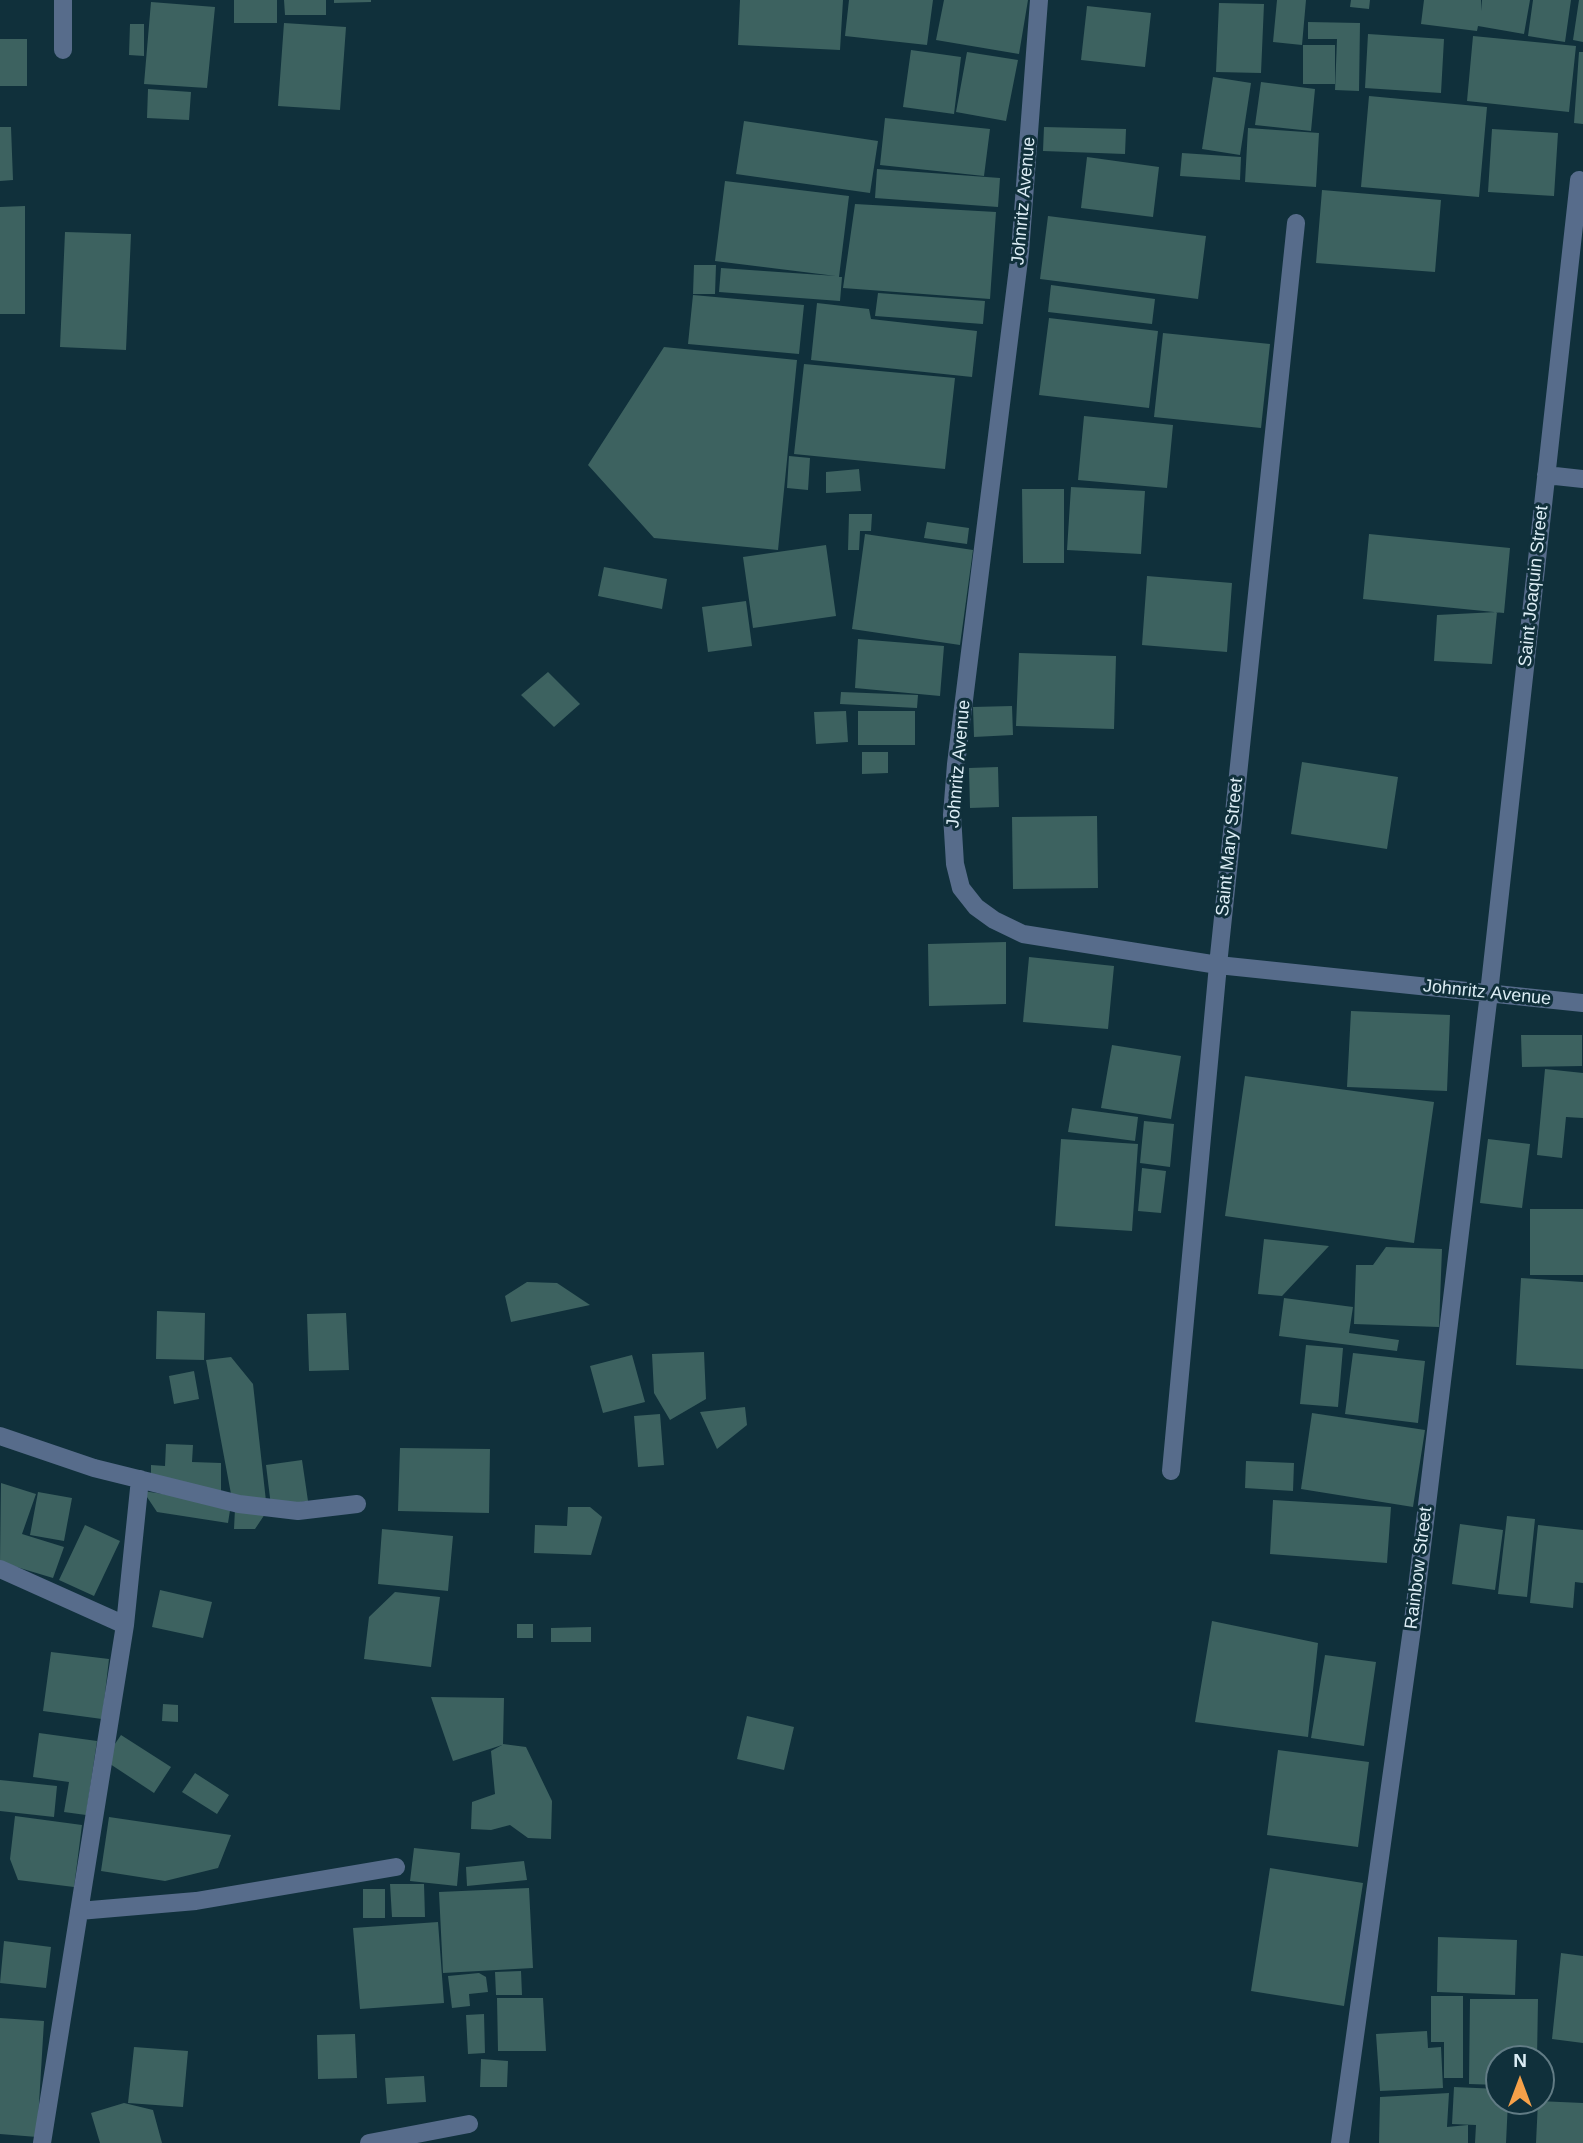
<!DOCTYPE html>
<html>
<head>
<meta charset="utf-8">
<style>
	body { margin:0 }
	#map { position:relative; width:1583px; height:2143px; overflow:hidden; background:#10303b; font-family:Arial,sans-serif }
	canvas { display:block }
	.north { position:absolute; left:1485px; top:2045px; width:70px; height:70px; box-sizing:border-box; background:#10303b; border:2px solid #627c85; border-radius:50%; rotate:0deg; font-size:19px; font-weight:700; line-height:28px; text-align:center; color:#dcedf5 }
	.north::after { content:''; display:block; margin:auto; width:24px; height:32px; background:#f7a149; clip-path:polygon(50% 0,100% 100%,50% 72%,0 100%) }
</style>
</head>
<body>
<div id="map">
<canvas width="1583" height="2143"></canvas>
<div class="north">N</div>
</div>
<script>
const c = document.querySelector('canvas').getContext('2d');
c.lineJoin = 'round';
function fill(path, color) { c.fillStyle = color; c.fill(path, 'evenodd'); }
const toPath = rows => new Path2D(rows.map(r => 'M' + r).join(''));
function stroke(path, color, width, dash) { c.strokeStyle = color; c.lineWidth = width; c.lineCap = dash ? 'butt' : 'round'; c.setLineDash(dash || []); c.stroke(path); }
function drawText(font, color, halo, rows, align = 'center') {
  c.font = font + ' Arial,sans-serif'; c.lineWidth = 6; c.setLineDash([]); c.textBaseline = 'middle'; c.strokeStyle = halo; c.fillStyle = color; for (const [text, x, y, turn = 0] of rows) {
    c.save(); c.translate(x, y); c.rotate((+turn || 0) * Math.PI / 180); c.textAlign = isNaN(turn) ? turn : align; if (halo) c.strokeText(text, 0, 0); c.fillText(text, 0, 0); c.restore();
  }
}
fill(toPath([
	[234,0,277,0,277,23,234,23],
	[284,0,326,0,326,15,285,15],
	[334,0,371,0,371,2,334,3],
	[740,0,843,0,840,50,738,45],
	[849,0,933,0,927,45,845,36],
	[944,0,1028,0,1019,54,936,40],
	[1277,0,1306,0,1302,45,1273,42],
	[1351,0,1370,0,1369,9,1350,7],
	[1424,0,1481,0,1481,11,1482,0,1530,0,1524,34,1478,26,1477,31,1421,24],
	[1533,0,1571,0,1565,42,1528,36],
	[1579,0,1583,0,1583,42,1573,40],
	[151,2,215,7,207,88,144,84],
	[1219,3,1264,4,1261,73,1216,72],
	[1087,6,1151,13,1145,67,1081,60],
	[1308,22,1360,23,1359,91,1335,90,1337,39,1308,39],
	[284,23,346,27,340,110,278,106],
	[130,24,144,24,144,56,129,55],
	[1368,34,1444,39,1441,93,1365,88],
	[1473,36,1576,46,1569,112,1467,101],
	[0,39,27,39,27,86,0,86],
	[1303,45,1335,45,1335,84,1303,84],
	[911,50,961,57,954,114,903,107],
	[967,52,1018,60,1006,121,956,112],
	[1579,52,1583,52,1583,124,1574,123],
	[1213,77,1251,83,1240,155,1202,149],
	[1261,82,1315,89,1311,131,1255,125],
	[148,89,191,92,189,120,147,118],
	[1369,96,1487,107,1479,197,1361,187],
	[885,118,990,129,984,176,880,165],
	[744,121,878,141,870,193,736,174],
	[0,127,11,127,13,180,0,181],
	[1044,127,1126,129,1125,154,1043,151],
	[1248,128,1319,133,1316,187,1245,182],
	[1492,129,1558,133,1554,196,1488,192],
	[1182,153,1241,157,1240,180,1180,176],
	[1087,157,1159,167,1153,217,1081,208],
	[877,169,1000,178,998,207,875,198],
	[725,181,849,196,839,277,842,277,840,301,719,292,721,268,836,276,715,261],
	[1322,190,1441,200,1435,272,1316,263],
	[855,204,996,212,990,299,843,288],
	[25,206,25,314,0,314,0,207],
	[1048,216,1206,236,1198,299,1040,279],
	[65,232,131,234,126,350,60,347],
	[694,265,716,265,715,294,693,294],
	[1051,285,1155,299,1152,324,1048,312],
	[878,293,985,301,983,324,875,316],
	[693,295,804,305,799,354,688,344],
	[817,303,869,309,871,319,977,331,972,377,811,360],
	[1049,318,1158,331,1149,408,1039,395],
	[1163,333,1270,344,1261,428,1154,417],
	[664,347,797,360,778,550,654,538,588,465],
	[804,364,955,378,945,469,794,454],
	[1084,416,1173,425,1167,488,1078,480],
	[789,456,810,458,808,490,787,488],
	[859,469,861,491,826,493,826,472],
	[1071,487,1145,491,1141,554,1067,550],
	[1022,489,1064,489,1064,563,1023,563],
	[849,514,872,514,871,531,860,531,859,550,848,550],
	[927,522,969,528,967,544,924,538],
	[865,534,973,550,960,645,852,629],
	[1369,534,1510,548,1504,613,1363,599],
	[826,545,836,616,753,628,743,557],
	[604,567,667,579,662,609,598,596],
	[1147,576,1232,583,1227,652,1142,645],
	[746,601,752,646,708,652,702,607],
	[1497,612,1492,664,1434,661,1437,615],
	[858,639,944,646,940,696,855,688],
	[1019,653,1116,656,1114,729,1016,726],
	[548,672,580,704,554,727,521,695],
	[841,692,918,695,917,708,840,704],
	[1012,706,1013,735,974,737,973,707],
	[846,711,848,742,816,744,814,712],
	[858,711,915,711,915,745,858,745],
	[862,752,888,752,888,773,862,774],
	[1302,762,1398,777,1387,849,1291,834],
	[998,767,999,807,970,808,969,768],
	[1097,816,1098,888,1013,889,1012,817],
	[1006,942,1006,1004,929,1006,928,944],
	[1029,957,1114,966,1108,1029,1023,1022],
	[1351,1011,1450,1015,1447,1091,1347,1087],
	[1521,1035,1582,1035,1582,1066,1522,1067],
	[1112,1045,1181,1056,1171,1119,1101,1108],
	[1545,1069,1583,1073,1583,1118,1566,1117,1562,1158,1537,1155],
	[1245,1076,1434,1102,1414,1243,1225,1216],
	[1072,1108,1138,1117,1135,1141,1068,1132],
	[1144,1121,1174,1124,1170,1167,1140,1163],
	[1061,1139,1138,1144,1132,1231,1055,1226],
	[1488,1139,1530,1144,1522,1208,1480,1203],
	[1142,1168,1166,1171,1161,1213,1138,1211],
	[1530,1209,1583,1209,1583,1275,1530,1275],
	[1264,1239,1329,1246,1282,1296,1258,1294],
	[1386,1247,1442,1249,1439,1327,1354,1324,1356,1265,1373,1265],
	[1521,1278,1583,1282,1583,1369,1516,1365],
	[527,1282,557,1283,590,1305,511,1322,505,1296],
	[1284,1298,1353,1307,1349,1333,1399,1340,1397,1351,1279,1336],
	[157,1311,205,1313,204,1360,156,1359],
	[346,1313,349,1370,309,1371,307,1314],
	[1306,1345,1343,1348,1338,1407,1300,1404],
	[704,1352,706,1399,670,1420,654,1393,652,1354],
	[1353,1353,1425,1361,1418,1423,1345,1414],
	[632,1355,645,1402,603,1413,590,1366],
	[231,1357,253,1384,266,1501,231,1494,206,1360],
	[194,1371,199,1399,174,1404,169,1376],
	[745,1407,747,1425,717,1449,700,1412],
	[1312,1413,1425,1430,1413,1507,1301,1489],
	[660,1414,664,1465,638,1467,634,1416],
	[166,1444,193,1445,192,1462,221,1463,221,1492,151,1475,151,1465,165,1466],
	[400,1448,490,1449,489,1513,398,1511],
	[302,1460,308,1501,271,1506,266,1465],
	[1246,1461,1294,1463,1293,1491,1245,1488],
	[1,1483,36,1494,22,1534,64,1547,53,1578,0,1562],
	[143,1491,231,1504,228,1523,157,1512],
	[38,1492,72,1498,64,1541,30,1535],
	[1273,1500,1391,1507,1387,1563,1270,1554],
	[568,1507,590,1507,602,1517,591,1555,534,1553,535,1525,567,1526],
	[235,1509,267,1511,255,1529,234,1529],
	[1507,1516,1535,1519,1527,1597,1498,1594],
	[1460,1524,1503,1530,1495,1590,1452,1584],
	[85,1525,120,1541,94,1596,59,1580],
	[1538,1525,1583,1530,1583,1583,1575,1582,1573,1608,1530,1603],
	[382,1529,453,1536,448,1591,378,1584],
	[160,1590,212,1602,203,1638,152,1627],
	[395,1592,440,1597,431,1667,364,1659,369,1617],
	[1212,1621,1318,1643,1308,1737,1195,1722],
	[517,1624,533,1624,533,1638,517,1638],
	[591,1627,591,1642,551,1642,551,1628],
	[51,1652,109,1659,102,1719,43,1711],
	[1325,1655,1376,1662,1364,1746,1311,1738],
	[431,1697,504,1698,503,1744,526,1747,552,1801,551,1839,528,1838,510,1825,491,1830,471,1829,472,1802,495,1794,491,1751,502,1745,453,1761],
	[163,1704,178,1705,178,1722,162,1721],
	[747,1716,794,1727,784,1770,737,1759],
	[39,1733,97,1741,86,1815,64,1812,69,1782,33,1777],
	[121,1735,171,1767,154,1793,104,1760],
	[1278,1750,1369,1762,1358,1847,1267,1835],
	[195,1773,229,1795,217,1814,182,1792],
	[0,1780,57,1786,54,1817,0,1811],
	[15,1816,82,1825,74,1887,18,1880,10,1859],
	[109,1817,231,1835,218,1868,165,1881,101,1871],
	[414,1848,460,1853,457,1886,410,1881],
	[524,1861,527,1880,467,1886,466,1867],
	[1270,1868,1363,1883,1344,2006,1251,1991],
	[390,1884,424,1884,425,1917,392,1917],
	[529,1888,533,1968,443,1973,439,1892],
	[363,1889,385,1889,385,1918,363,1918],
	[438,1922,444,2003,360,2009,353,1928],
	[1438,1937,1517,1940,1515,1995,1437,1992],
	[4,1941,51,1947,46,1988,0,1983],
	[1561,1953,1583,1956,1583,2043,1552,2039],
	[521,1971,522,1995,496,1995,495,1972],
	[479,1973,486,1977,488,1992,469,1994,470,2006,452,2008,448,1976],
	[1431,1996,1463,1996,1463,2078,1444,2078,1444,2042,1431,2042],
	[497,1998,543,1998,546,2051,498,2051],
	[1470,1999,1538,1999,1537,2059,1499,2059,1499,2085,1469,2084],
	[484,2014,485,2053,468,2054,466,2015],
	[0,2018,44,2021,37,2137,0,2134],
	[1427,2031,1428,2048,1441,2047,1443,2088,1380,2091,1376,2034],
	[355,2034,357,2078,318,2079,317,2035],
	[134,2047,188,2051,183,2107,128,2103],
	[481,2059,508,2061,507,2087,480,2087],
	[424,2076,426,2102,387,2104,385,2078],
	[1454,2087,1499,2089,1499,2101,1508,2101,1506,2143,1475,2143,1476,2125,1452,2124],
	[1449,2093,1447,2127,1468,2125,1468,2143,1379,2143,1380,2097],
	[1538,2101,1583,2103,1583,2143,1536,2143],
	[124,2103,153,2110,162,2143,100,2143,91,2113]
]), '#3d6260');
stroke(toPath([
	[1039,0,1020,252,956,764,952,815,955,864,961,888,976,907,994,920,1023,934,1218,965,1583,1003],
	[63,50,63,0],
	[1546,475,1583,479],
	[0,1436,94,1468,239,1504,298,1511,357,1504],
	[1171,1471,1218,965,1296,223],
	[0,1569,125,1625],
	[79,1911,196,1901,396,1867],
	[42,2143,125,1625,140,1479],
	[369,2143,469,2124],
	[1340,2143,1412,1629,1489,993,1579,180]
]), '#576c8b', 18);
drawText('18px', '#dcedf5', '#10303b', [
	["Johnritz Avenue",1024,201,-85],
	["Saint Joaquin Street",1534,586,-84],
	["Johnritz Avenue",959,764,-85],
	["Saint Mary Street",1230,847,-84],
	["Johnritz Avenue",1487,993,6],
	["Rainbow Street",1419,1568,-83]
]);
</script>
</body>
</html>
